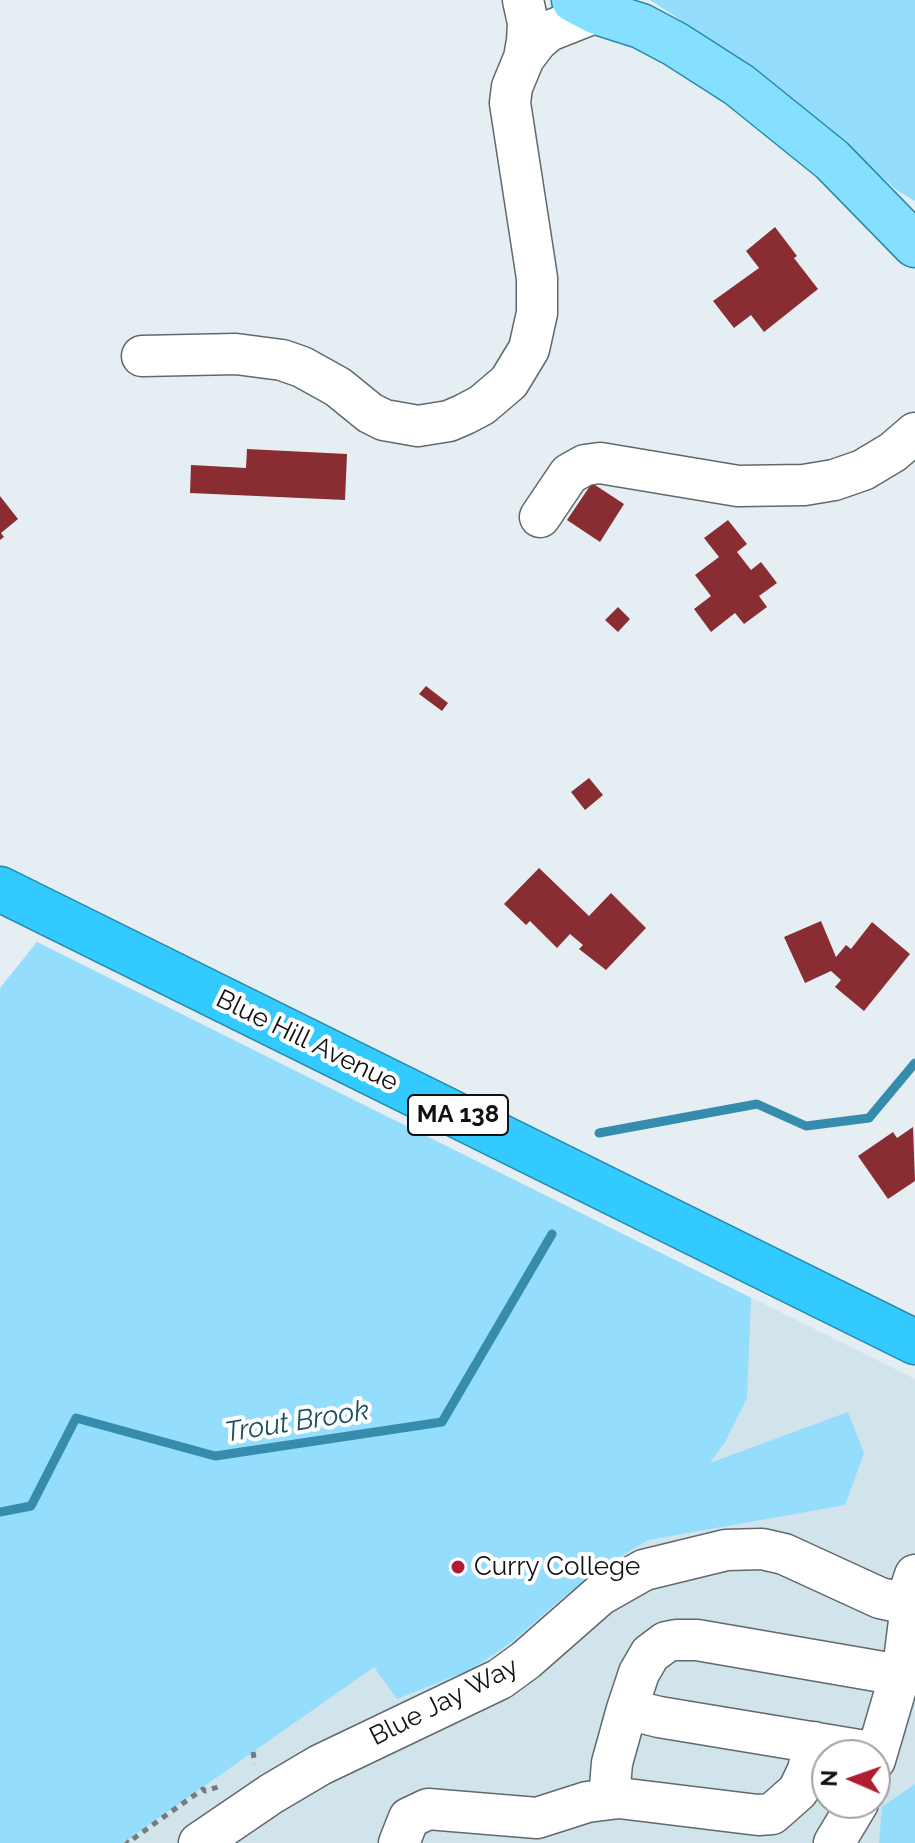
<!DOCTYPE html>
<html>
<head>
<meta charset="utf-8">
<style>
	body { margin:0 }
	#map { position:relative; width:915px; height:1843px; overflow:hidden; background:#e5eff3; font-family:Raleway,sans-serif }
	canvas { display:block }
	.north { position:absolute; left:811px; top:1739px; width:80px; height:80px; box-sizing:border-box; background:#fff; border:2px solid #9fa0a1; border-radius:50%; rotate:272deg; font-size:22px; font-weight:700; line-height:32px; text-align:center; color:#0e1213 }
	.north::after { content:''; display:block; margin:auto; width:28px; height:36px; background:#b01d31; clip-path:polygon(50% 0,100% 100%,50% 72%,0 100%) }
</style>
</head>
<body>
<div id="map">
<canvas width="915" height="1843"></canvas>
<div class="north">N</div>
</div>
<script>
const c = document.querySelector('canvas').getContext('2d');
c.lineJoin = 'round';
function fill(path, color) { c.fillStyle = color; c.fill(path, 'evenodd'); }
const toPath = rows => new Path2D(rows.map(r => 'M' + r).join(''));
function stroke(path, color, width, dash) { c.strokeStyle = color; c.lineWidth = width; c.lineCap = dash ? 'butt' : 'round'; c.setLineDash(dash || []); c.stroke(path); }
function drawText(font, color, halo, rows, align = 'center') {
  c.font = font + ' Raleway,sans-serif'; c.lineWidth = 8; c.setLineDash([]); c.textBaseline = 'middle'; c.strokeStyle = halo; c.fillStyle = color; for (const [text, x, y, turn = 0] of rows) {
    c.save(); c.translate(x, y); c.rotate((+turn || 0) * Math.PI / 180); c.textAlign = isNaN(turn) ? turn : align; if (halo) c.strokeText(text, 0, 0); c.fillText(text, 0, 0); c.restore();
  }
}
fill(toPath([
	[37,942,915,1379,915,1843,0,1843,0,988],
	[827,1755,875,1755,875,1803,827,1803]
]), '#d1e3eb');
fill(toPath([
	[650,0,915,0,915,201,898,191,757,70],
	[37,942,751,1298,747,1398,725,1442,710,1463,848,1412,864,1453,845,1505,648,1540,604,1566,560,1600,513,1641,472,1669,397,1699,374,1667,123,1843,0,1843,0,988],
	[915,1784,915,1843,879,1843,882,1807]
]), '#94ddfd');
stroke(toPath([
	[599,1133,757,1104,806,1126,869,1118,915,1063],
	[0,1512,31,1506,76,1418,215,1456,442,1422,552,1234]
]), '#358cad', 9);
fill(toPath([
	[775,227,797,256,794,258,818,289,764,332,751,315,734,328,713,301,759,268,746,251],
	[247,449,347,454,345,500,190,493,191,465,246,468],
	[592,483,624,504,600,542,567,520],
	[0,496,18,519,1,533,4,537,0,540],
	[728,520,747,544,737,552,751,570,761,562,777,583,759,596,767,607,744,624,735,613,711,632,694,609,711,596,695,575,719,557,704,538],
	[618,607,630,619,618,632,605,620],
	[426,686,448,703,442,711,419,694],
	[589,778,603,795,585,810,571,792],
	[539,868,589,916,611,893,646,928,606,970,579,949,583,945,570,934,557,948,530,921,526,925,504,904],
	[821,921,836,957,846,945,851,949,872,922,910,954,864,1011,835,987,841,980,831,971,805,983,784,937],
	[913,1127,915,1181,888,1199,858,1156,893,1132,897,1138]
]), '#892d32');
const minor = toPath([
	[524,58,537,41,549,31,597,12],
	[142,356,236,354,282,360,302,367,338,387,370,413,384,420,418,426,449,421,465,414,482,405,509,382,529,349,537,313,537,278,510,103,512,87,524,58,527,41,528,23,523,0],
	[540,517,569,474,585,465,600,463,738,486,804,485,834,480,863,470,893,452,915,433],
	[877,1753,659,1717,627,1709,639,1673,650,1654,666,1642,676,1640,697,1640,900,1675],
	[875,1760,904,1661,911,1605,909,1593,915,1575],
	[609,1798,612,1763,627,1709],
	[199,1843,271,1794,320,1765,500,1679,526,1660,600,1595,644,1570,726,1550,762,1549,784,1554,880,1598,915,1606],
	[399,1843,409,1818,428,1809,537,1818,587,1802,619,1798,758,1815,772,1814,798,1791,808,1770,814,1742],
	[834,1843,858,1803]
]);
const major = toPath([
	[574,0,597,12,641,26,675,44,739,85,832,160,915,245]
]);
const highway = toPath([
	[0,889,915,1342]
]);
stroke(minor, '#60696d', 43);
stroke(major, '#268aac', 47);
stroke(highway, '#268aac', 47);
stroke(toPath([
	[253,1752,255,1764],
	[133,1839,203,1789,205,1791,218,1787],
	[126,1841,128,1843]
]), '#757c7f', 5, [6, 6]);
stroke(minor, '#fff', 40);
stroke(major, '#85e0ff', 44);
stroke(highway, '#33cbff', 44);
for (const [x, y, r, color] of [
	[458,1567,8,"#b01d31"]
]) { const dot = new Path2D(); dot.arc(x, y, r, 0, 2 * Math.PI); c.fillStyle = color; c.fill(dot); stroke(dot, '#fff', 3); }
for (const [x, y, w] of [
	[458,1115,100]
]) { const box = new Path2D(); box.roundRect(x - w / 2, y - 20, w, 40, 6); c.fillStyle = '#fff'; c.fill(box); stroke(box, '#0e1213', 2); }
drawText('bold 24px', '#0e1213', null, [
	["MA 138",458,1115]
]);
drawText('26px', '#0e1213', '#fff', [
	["Blue Hill Avenue",307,1041,26],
	["Blue Jay Way",444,1702,-27]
]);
drawText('26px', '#0e1213', '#fff', [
	["Curry College",474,1567]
], 'left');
drawText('italic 28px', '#1d4f62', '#fff', [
	["Trout Brook",297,1422,-9]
]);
</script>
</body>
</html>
